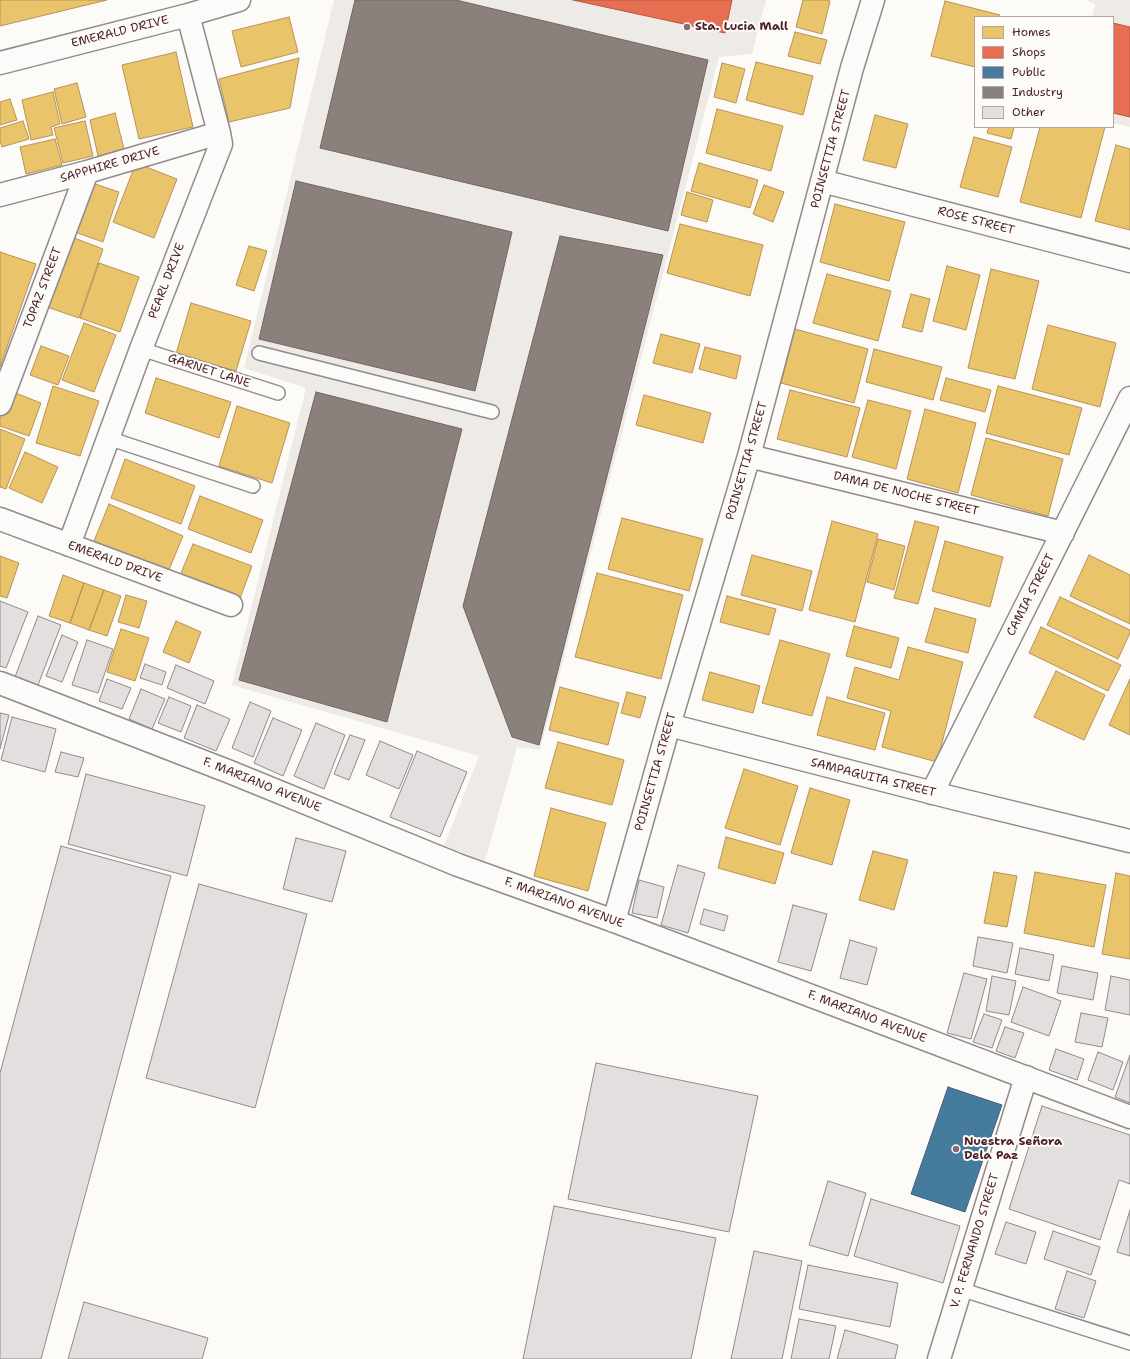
<!DOCTYPE html>
<html>
<head>
<meta charset="utf-8">
<style>
	body { margin:0 }
	#map { position:relative; width:1130px; height:1359px; overflow:hidden; background:#fcfbf8; font-family:"Shantell Sans",sans-serif }
	canvas { display:block }
	.legend { position:absolute; left:974px; top:16px; width:140px; height:112px; box-sizing:border-box; background:#fdfcf7; border:1px solid #b5a4a5; margin:0; padding:5px 7px; list-style:none; font-size:12px; color:#4a1f2b }
	.legend li { display:flex; align-items:center; gap:8px; height:20px }
	.legend b { width:20px; border:1px solid #b5a4a5 }
</style>
</head>
<body>
<div id="map">
<canvas width="1130" height="1359"></canvas>
<ul class="legend">
<li><b style="height:11px;background:#e9c46a"></b>Homes</li>
<li><b style="height:11px;background:#e76f51"></b>Shops</li>
<li><b style="height:11px;background:#457b9d"></b>Public</li>
<li><b style="height:11px;background:#8a817c"></b>Industry</li>
<li><b style="height:11px;background:#e2dfde"></b>Other</li>
</ul>
</div>
<script>
const c = document.querySelector('canvas').getContext('2d');
c.lineJoin = 'round';
function fill(path, color) { c.fillStyle = color; c.fill(path, 'evenodd'); }
const toPath = rows => new Path2D(rows.map(r => 'M' + r).join(''));
function stroke(path, color, width, dash) { c.strokeStyle = color; c.lineWidth = width; c.lineCap = dash ? 'butt' : 'round'; c.setLineDash(dash || []); c.stroke(path); }
function drawText(font, color, halo, rows, align = 'center') {
  c.font = font + ' "Shantell Sans",sans-serif'; c.lineWidth = 4; c.setLineDash([]); c.textBaseline = 'middle'; c.strokeStyle = halo; c.fillStyle = color; for (const [text, x, y, turn = 0] of rows) {
    c.save(); c.translate(x, y); c.rotate((+turn || 0) * Math.PI / 180); c.textAlign = isNaN(turn) ? turn : align; if (halo) c.strokeText(text, 0, 0); c.fillText(text, 0, 0); c.restore();
  }
}
fill(toPath([
	[334,0,766,0,752,54,719,57,540,750,517,747,485,861,444,846,479,756,232,685,306,388,244,368],
	[1085,0,1130,0,1130,127,1113,123,1113,17,1092,17,1095,4]
]), '#eeebe7');
const homes = toPath([
	[0,0,107,0,0,26,0,0],
	[803,0,826,0,830,1,822,34,796,27,803,0],
	[945,1,1000,15,999,17,975,17,975,67,931,56,945,1],
	[289,17,298,52,241,67,232,31,289,17],
	[795,32,827,40,820,64,788,56,795,32],
	[176,52,193,127,139,139,122,65,176,52],
	[299,58,290,108,229,122,219,79,299,58],
	[756,62,813,76,803,115,746,100,756,62],
	[722,63,745,69,736,103,714,97,722,63],
	[77,83,86,117,62,124,54,89,77,83],
	[53,92,60,124,51,127,53,135,31,140,22,100,53,92],
	[10,99,17,120,0,125,0,102,10,99],
	[717,109,783,126,771,171,706,153,717,109],
	[115,113,124,149,98,156,90,120,115,113],
	[875,115,908,124,896,168,863,160,875,115],
	[23,121,29,139,2,147,0,141,0,128,23,121],
	[85,121,93,156,63,163,54,128,85,121],
	[989,127,1014,127,1011,139,987,133,989,127],
	[1040,127,1105,127,1081,218,1020,202,1040,127],
	[974,137,1012,147,998,197,960,187,974,137],
	[55,139,62,165,26,174,20,147,55,139],
	[1116,145,1130,149,1130,230,1095,221,1116,145],
	[136,163,177,179,154,238,113,222,136,163],
	[699,163,758,180,750,208,691,191,699,163],
	[89,182,119,192,103,242,72,231,89,182],
	[764,185,784,192,773,222,753,214,764,185],
	[687,192,713,200,707,222,681,215,687,192],
	[835,204,905,222,889,281,820,262,835,204],
	[680,224,763,245,750,296,667,273,680,224],
	[69,236,103,249,79,318,44,306,69,236],
	[249,246,267,251,254,291,236,285,249,246],
	[0,252,36,264,0,367,0,252],
	[99,263,139,277,120,332,80,318,99,263],
	[947,266,980,275,966,330,933,321,947,266],
	[991,269,1039,281,1015,379,968,368,991,269],
	[827,274,891,291,878,341,813,323,827,274],
	[911,294,930,299,922,332,902,327,911,294],
	[191,303,251,321,236,371,176,354,191,303],
	[84,323,116,335,94,392,62,380,84,323],
	[1048,325,1116,343,1100,407,1032,389,1048,325],
	[795,329,868,349,854,403,781,383,795,329],
	[661,334,700,344,692,373,653,363,661,334],
	[41,346,69,356,58,385,30,375,41,346],
	[705,347,741,356,736,379,699,369,705,347],
	[874,349,942,367,933,400,866,382,874,349],
	[156,378,231,402,219,438,145,413,156,378],
	[946,378,991,390,985,412,940,400,946,378],
	[53,386,99,401,80,456,36,443,53,386],
	[998,386,1082,408,1069,455,986,433,998,386],
	[8,390,41,403,29,436,0,426,0,413,8,390],
	[790,390,860,408,847,457,777,439,790,390],
	[644,395,711,413,703,443,636,425,644,395],
	[868,400,911,411,896,469,852,457,868,400],
	[237,406,290,423,272,483,219,466,237,406],
	[925,409,976,423,958,493,907,479,925,409],
	[0,429,25,439,6,489,0,487,0,429],
	[986,438,1063,459,1048,516,971,495,986,438],
	[25,452,58,467,42,503,9,488,25,452],
	[125,459,195,486,181,524,111,498,125,459],
	[200,496,263,520,251,553,188,529,200,496],
	[109,504,183,536,168,572,94,541,109,504],
	[622,518,703,539,689,591,608,569,622,518],
	[832,521,878,534,855,622,809,610,832,521],
	[915,521,939,527,918,604,894,598,915,521],
	[878,539,905,546,894,590,867,582,878,539],
	[945,541,1003,557,990,607,932,591,945,541],
	[193,544,252,566,239,601,179,578,193,544],
	[752,555,812,571,802,611,741,595,752,555],
	[1089,555,1130,575,1130,624,1070,596,1089,555],
	[0,556,19,563,7,598,0,596,0,556],
	[597,573,683,595,661,679,575,657,597,573],
	[63,575,84,583,70,623,49,616,63,575],
	[84,583,104,590,89,630,70,623,84,583],
	[104,590,121,596,107,636,89,630,104,590],
	[126,595,147,601,139,628,118,622,126,595],
	[727,596,776,609,769,635,720,622,727,596],
	[1060,597,1130,630,1130,633,1118,659,1047,625,1060,597],
	[935,608,976,619,968,653,925,642,935,608],
	[176,621,201,632,189,663,163,652,176,621],
	[854,626,899,638,891,668,846,656,854,626],
	[1041,627,1121,665,1108,691,1029,653,1041,627],
	[121,629,149,638,135,681,107,672,121,629],
	[780,640,830,654,812,716,762,703,780,640],
	[908,647,963,662,937,762,882,747,891,711,847,698,855,667,899,680,908,647],
	[1056,671,1105,695,1084,740,1034,717,1056,671],
	[710,672,760,686,753,713,702,700,710,672],
	[1130,679,1130,735,1109,725,1130,679],
	[560,687,619,703,608,745,549,730,560,687],
	[627,692,646,697,640,718,621,713,627,692],
	[827,697,885,713,875,750,817,735,827,697],
	[558,742,624,760,612,805,545,788,558,742],
	[744,769,798,786,780,845,725,828,744,769],
	[810,788,850,800,832,865,791,853,810,788],
	[551,808,606,823,588,891,534,876,551,808],
	[726,837,784,853,775,884,718,868,726,837],
	[873,851,908,860,894,910,859,900,873,851],
	[994,872,1017,876,1007,927,984,923,994,872],
	[1035,872,1106,885,1094,947,1024,933,1035,872],
	[1116,873,1130,876,1130,959,1102,954,1116,873]
]);
fill(homes, '#e9c46a');
stroke(homes, '#b99257', 1);
const shops = toPath([
	[573,0,732,0,725,33,573,0],
	[1113,23,1130,27,1130,117,1113,113,1113,23]
]);
fill(shops, '#e76f51');
stroke(shops, '#b85746', 1);
const public = toPath([
	[948,1087,1002,1105,965,1212,911,1194,948,1087]
]);
fill(public, '#457b9d');
stroke(public, '#465f7b', 1);
const industry = toPath([
	[355,0,456,0,708,60,668,231,320,148,355,0],
	[296,181,512,232,475,391,259,339,296,181],
	[560,236,663,255,539,745,512,737,463,606,560,236],
	[316,392,462,429,387,722,239,680,316,392]
]);
fill(industry, '#8a817c');
stroke(industry, '#776464', 1);
const building = toPath([
	[0,601,28,612,6,668,0,666,0,601],
	[38,616,61,625,38,685,15,677,38,616],
	[62,635,78,642,62,682,46,676,62,635],
	[87,640,113,649,98,693,72,685,87,640],
	[145,664,166,672,162,685,140,678,145,664],
	[176,665,214,681,205,704,167,688,176,665],
	[107,679,131,688,122,709,99,701,107,679],
	[141,689,165,699,152,729,129,719,141,689],
	[169,697,191,706,181,732,158,723,169,697],
	[250,702,271,711,253,757,232,748,250,702],
	[197,705,230,719,216,751,184,738,197,705],
	[0,713,9,715,0,749,0,713],
	[12,717,56,729,45,772,1,760,12,717],
	[273,718,302,730,283,776,254,763,273,718],
	[316,723,345,735,324,789,294,776,316,723],
	[350,735,365,740,349,780,334,774,350,735],
	[380,741,413,755,399,789,366,775,380,741],
	[417,751,467,772,440,837,390,817,417,751],
	[61,752,84,758,78,777,55,772,61,752],
	[86,774,205,806,187,876,68,844,86,774],
	[296,838,346,851,332,902,283,889,296,838],
	[61,846,171,876,41,1359,0,1359,0,1073,61,846],
	[678,865,705,873,688,933,661,925,678,865],
	[639,880,664,887,657,918,632,913,639,880],
	[199,884,307,914,255,1108,146,1078,199,884],
	[793,905,827,914,811,971,778,962,793,905],
	[704,909,728,916,724,931,700,924,704,909],
	[978,937,1013,943,1007,973,973,966,978,937],
	[850,940,877,948,867,985,840,978,850,940],
	[1020,948,1054,955,1049,981,1015,974,1020,948],
	[1062,966,1098,973,1093,1000,1057,993,1062,966],
	[964,973,987,979,971,1039,947,1033,964,973],
	[992,976,1016,981,1009,1015,986,1011,992,976],
	[1111,976,1130,980,1130,1015,1105,1010,1111,976],
	[1023,987,1061,1001,1049,1036,1011,1022,1023,987],
	[1081,1013,1108,1018,1102,1047,1075,1042,1081,1013],
	[984,1014,1002,1020,992,1048,973,1042,984,1014],
	[1005,1027,1024,1033,1015,1058,996,1051,1005,1027],
	[1056,1049,1084,1059,1077,1080,1049,1070,1056,1049],
	[1098,1052,1123,1062,1113,1090,1088,1080,1098,1052],
	[1130,1055,1130,1103,1115,1097,1130,1055],
	[596,1063,758,1096,729,1232,568,1199,596,1063],
	[1042,1106,1130,1135,1130,1184,1119,1180,1100,1240,1009,1209,1042,1106],
	[828,1181,866,1193,848,1256,809,1245,828,1181],
	[871,1199,960,1226,943,1283,854,1256,871,1199],
	[554,1206,716,1238,691,1359,523,1359,554,1206],
	[1130,1210,1130,1256,1117,1252,1130,1210],
	[1006,1222,1036,1232,1026,1264,995,1254,1006,1222],
	[1053,1231,1100,1247,1091,1275,1044,1259,1053,1231],
	[754,1251,802,1261,782,1359,731,1359,754,1251],
	[808,1265,898,1283,890,1327,799,1309,808,1265],
	[1067,1271,1096,1281,1084,1318,1055,1309,1067,1271],
	[84,1302,208,1338,202,1359,68,1359,84,1302],
	[799,1319,836,1326,829,1359,791,1359,799,1319],
	[845,1330,898,1345,895,1359,837,1359,845,1330]
]);
fill(building, '#e2dfde');
stroke(building, '#928a8b', 1);
const service = toPath([
	[141,349,278,393],
	[259,353,492,412],
	[108,438,253,486],
	[960,1289,1130,1343]
]);
const minor = toPath([
	[0,63,188,15,239,0],
	[822,181,1130,261],
	[0,195,87,172,219,133],
	[0,404,87,172],
	[749,456,1063,533],
	[0,519,231,605],
	[69,545,141,349,221,144,219,133,188,15],
	[669,725,953,798,1130,841],
	[932,793,1130,398],
	[614,921,669,725,749,456,852,68,873,0],
	[939,1359,1026,1077]
]);
const tertiary = toPath([
	[0,683,230,772,458,865,614,921,1130,1117]
]);
stroke(service, '#928a8b', 16);
stroke(minor, '#928a8b', 25);
stroke(tertiary, '#928a8b', 25);
stroke(service, '#fbfbf9', 13);
stroke(minor, '#fbfbf9', 22);
stroke(tertiary, '#fbfbf9', 22);
for (const [x, y, r, color] of [
	[687,27,4,"#886c73"],
	[956,1149,4,"#886c73"]
]) { const dot = new Path2D(); dot.arc(x, y, r, 0, 2 * Math.PI); c.fillStyle = color; c.fill(dot); stroke(dot, '#fdfcf7', 1.5); }
drawText('bold 12px', '#4a1f2b', '#fdfcf7', [
	["Sta. Lucia Mall",695,27],
	["Nuestra Señora",964,1142],
	["Dela Paz",964,1156]
], 'left');
drawText('12px', '#4a1f2b', '#fdfcf7', [
	["EMERALD DRIVE",120,32,-14],
	["POINSETTIA STREET",831,149,-75],
	["SAPPHIRE DRIVE",110,165,-16],
	["ROSE STREET",976,221,15],
	["PEARL DRIVE",167,281,-69],
	["TOPAZ STREET",43,288,-69],
	["GARNET LANE",209,371,18],
	["POINSETTIA STREET",747,461,-74],
	["DAMA DE NOCHE STREET",906,494,14],
	["EMERALD DRIVE",115,562,20],
	["CAMIA STREET",1031,595,-63],
	["POINSETTIA STREET",656,772,-74],
	["SAMPAGUITA STREET",873,778,14],
	["F. MARIANO AVENUE",262,785,22],
	["F. MARIANO AVENUE",564,903,20],
	["F. MARIANO AVENUE",867,1017,21],
	["V. P. FERNANDO STREET",975,1241,-73]
]);
</script>
</body>
</html>
